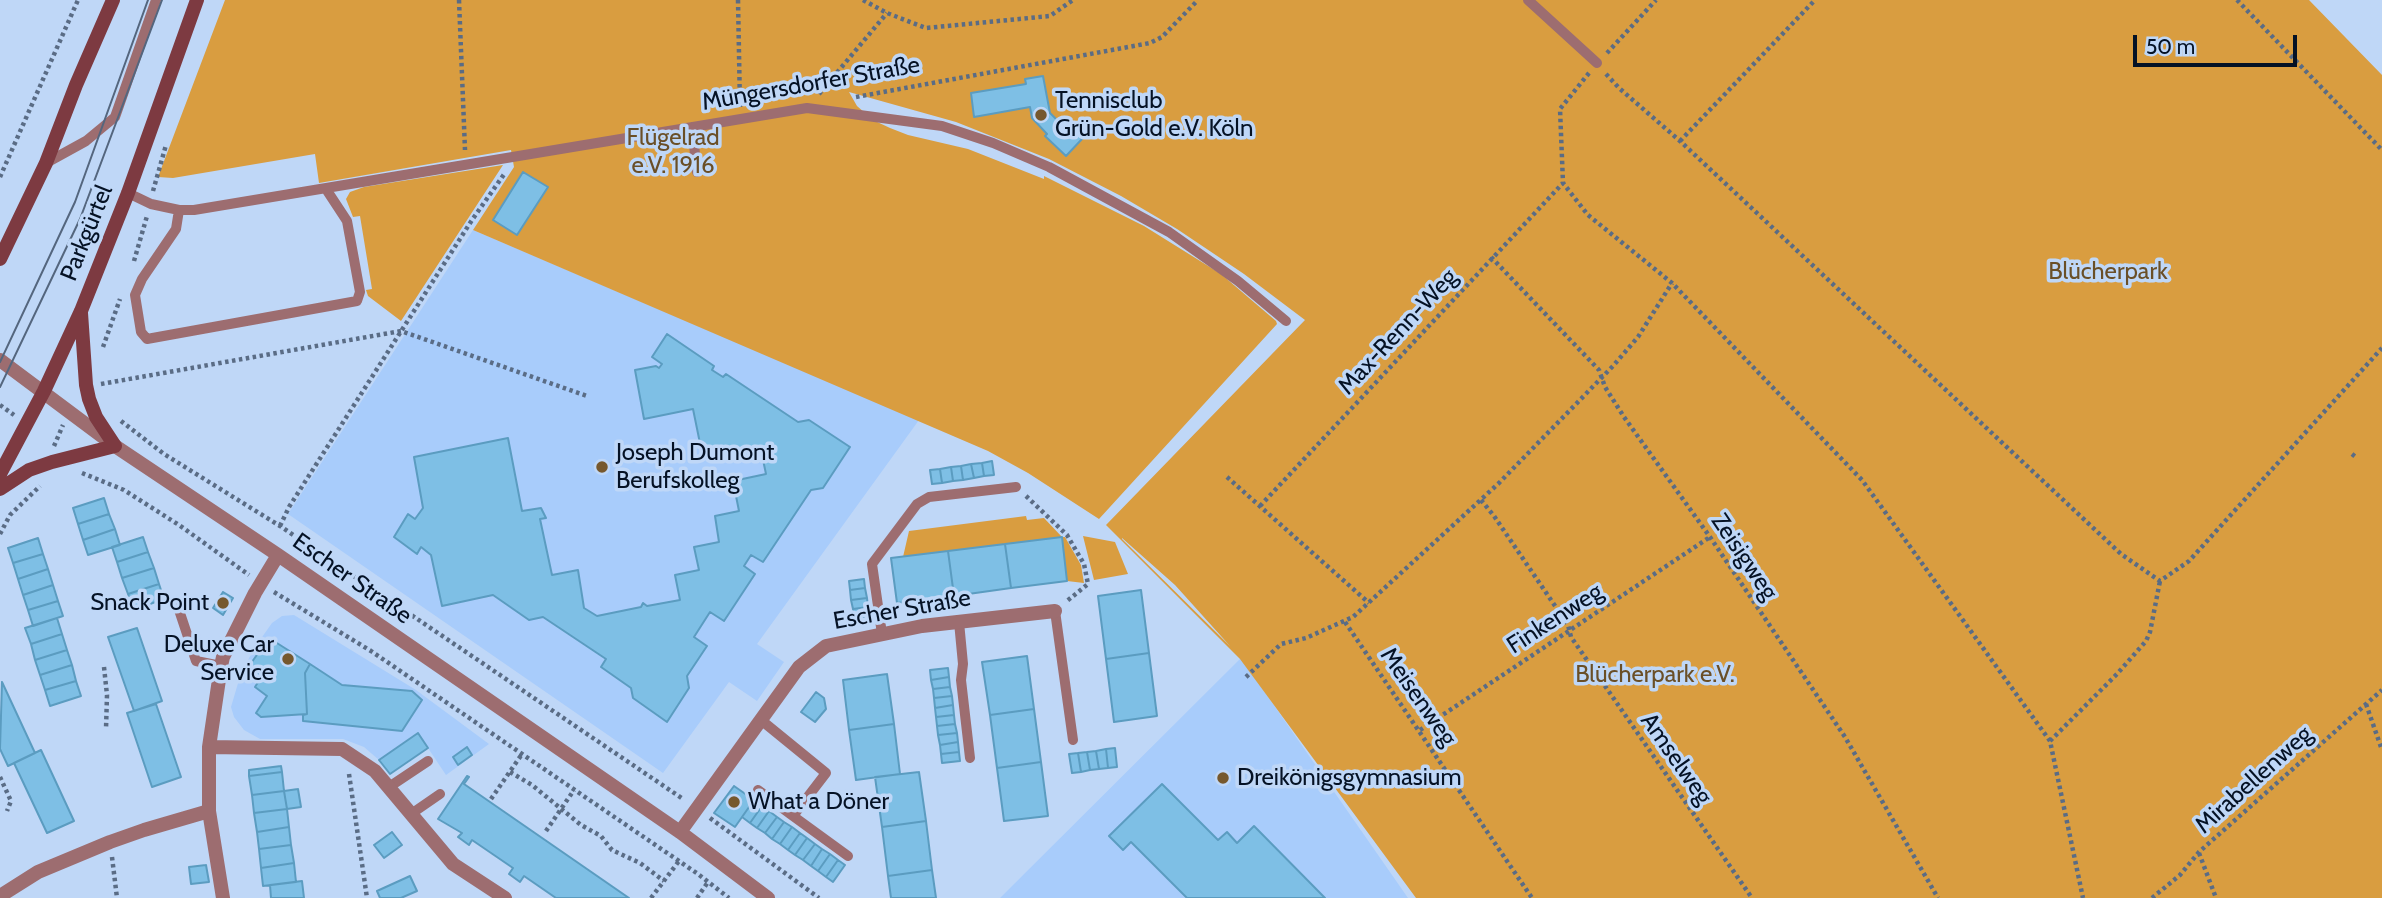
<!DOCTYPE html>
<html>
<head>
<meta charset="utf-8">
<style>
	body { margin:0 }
	#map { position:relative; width:2382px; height:898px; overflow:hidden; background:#bfd7f7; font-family:Cabin,sans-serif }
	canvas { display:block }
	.scale { position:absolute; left:2133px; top:35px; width:164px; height:32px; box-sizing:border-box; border:4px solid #051225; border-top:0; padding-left:9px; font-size:21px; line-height:24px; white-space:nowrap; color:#051225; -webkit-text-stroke:5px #bfd7f7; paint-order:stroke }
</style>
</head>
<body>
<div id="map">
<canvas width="2382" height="898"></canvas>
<div class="scale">50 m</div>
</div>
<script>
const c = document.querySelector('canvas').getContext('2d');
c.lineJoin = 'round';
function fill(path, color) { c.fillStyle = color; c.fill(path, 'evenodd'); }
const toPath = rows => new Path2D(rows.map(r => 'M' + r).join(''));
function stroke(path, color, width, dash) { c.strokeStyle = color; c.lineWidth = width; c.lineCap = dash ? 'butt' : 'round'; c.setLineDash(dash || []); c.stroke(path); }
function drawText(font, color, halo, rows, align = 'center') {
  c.font = font + ' Cabin,sans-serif'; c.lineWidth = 7; c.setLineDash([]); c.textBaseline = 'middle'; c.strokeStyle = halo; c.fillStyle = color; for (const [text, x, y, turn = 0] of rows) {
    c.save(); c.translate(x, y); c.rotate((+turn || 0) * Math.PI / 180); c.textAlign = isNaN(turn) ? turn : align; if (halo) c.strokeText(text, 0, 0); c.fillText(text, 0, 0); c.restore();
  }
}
fill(toPath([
	[473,230,919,420,757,644,784,662,757,701,729,682,663,773,288,514],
	[294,615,416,690,489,744,446,775,418,733,379,760,364,747,343,739,260,739,244,730,234,717,231,707,241,673,255,647,272,623,282,616],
	[1241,658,1408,898,1000,898]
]), '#a8ccfb');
fill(toPath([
	[225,0,2309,0,2382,75,2382,898,1416,898,1240,659,1106,525,1305,320,1244,274,1177,229,1121,196,1049,159,956,122,849,92,857,106,873,120,890,128,908,135,968,149,1044,179,1044,176,1144,226,1221,274,1276,321,1277,324,1099,519,1028,473,988,451,473,230,514,167,511,150,319,183,315,154,173,178,158,177],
	[1122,538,1175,585,1230,646,1122,539],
	[503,165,401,321,368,296,366,290,372,289,360,216,353,217,346,199,350,192,364,187],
	[1026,516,1027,520,1044,518,1062,537,1065,537,1081,565,1084,583,1067,581,1061,537,903,557,909,531],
	[1083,536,1115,542,1128,574,1094,580]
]), '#d99d40');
const building = toPath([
	[1043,76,1050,113,1058,121,1060,119,1082,139,1066,156,1045,136,1047,134,1032,118,1030,107,974,117,971,93,1026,84,1025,79,1043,76],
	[523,172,548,187,517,235,493,220,523,172],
	[667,334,714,366,712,370,723,377,726,374,798,422,809,420,850,447,823,488,811,490,763,562,751,555,744,566,755,574,724,621,710,612,694,637,707,646,687,676,689,688,667,722,633,698,631,688,601,667,606,659,543,617,529,620,493,595,442,606,431,555,421,547,417,554,394,537,408,514,415,519,423,508,414,457,508,438,522,511,541,508,546,518,540,519,552,575,578,570,584,608,597,616,641,607,643,603,647,606,680,600,675,575,699,570,694,547,719,542,715,516,739,511,733,481,766,474,762,455,729,462,727,453,703,458,693,409,644,419,635,370,656,366,659,368,662,364,652,357,667,334],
	[992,461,994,475,984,476,982,463,992,461],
	[982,463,984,476,974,478,971,464,982,463],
	[971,464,974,478,963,480,961,466,971,464],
	[961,466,963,480,953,481,951,467,961,466],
	[951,467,953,481,942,483,940,469,951,467],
	[940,469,942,483,932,484,930,470,940,469],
	[104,498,109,514,78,524,73,508,104,498],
	[109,514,115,529,83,540,78,524,109,514],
	[115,529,120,545,88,555,83,540,115,529],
	[143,537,148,552,117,562,112,547,143,537],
	[1062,537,1067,581,1011,588,1005,544,1062,537],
	[38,538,43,554,13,563,8,548,38,538],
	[1005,544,1011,588,954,596,948,551,1005,544],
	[948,551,954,596,897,603,891,558,948,551],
	[148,552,154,568,122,578,117,562,148,552],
	[43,554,48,569,18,579,13,563,43,554],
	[154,568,159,584,128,594,122,578,154,568],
	[48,569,53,585,23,595,18,579,48,569],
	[864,579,865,588,850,590,849,581,864,579],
	[159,584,164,599,133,610,128,594,159,584],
	[53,585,58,601,28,610,23,595,53,585],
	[865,588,867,598,851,600,850,590,865,588],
	[1141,590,1149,653,1106,659,1098,596,1141,590],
	[223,592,233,598,223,615,213,608,223,592],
	[867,598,868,607,853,609,851,600,867,598],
	[58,601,63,616,33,626,28,610,58,601],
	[868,607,869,616,854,618,853,609,868,607],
	[57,618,62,634,31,644,25,628,57,618],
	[137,628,162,701,134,711,108,637,137,628],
	[62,634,67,650,35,660,31,644,62,634],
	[269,638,310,664,305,673,307,714,261,717,256,713,267,696,255,687,262,676,249,666,269,638],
	[67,650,72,665,40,675,35,660,67,650],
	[1149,653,1157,716,1114,722,1106,659,1149,653],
	[1027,656,1034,709,990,715,982,662,1027,656],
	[310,664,342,685,412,691,422,700,402,731,303,721,303,715,307,714,305,673,310,664],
	[72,665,76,681,45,690,40,675,72,665],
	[948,668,949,677,931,680,930,670,948,668],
	[887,674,894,724,849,730,843,680,887,674],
	[949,677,950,687,933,689,931,680,949,677],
	[76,681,81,696,50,706,45,690,76,681],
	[2,682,35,753,8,766,0,749,2,682],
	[950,687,952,696,934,698,933,689,950,687],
	[816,692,824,698,826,709,815,722,801,712,816,692],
	[952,696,953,705,935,708,934,698,952,696],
	[156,704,181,777,152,787,127,713,156,704],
	[953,705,954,715,936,717,935,708,953,705],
	[1034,709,1041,762,997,768,990,715,1034,709],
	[954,715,955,724,937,726,936,717,954,715],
	[894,724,900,774,856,780,849,730,894,724],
	[955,724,957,733,938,735,937,726,955,724],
	[418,733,428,748,390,774,379,760,418,733],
	[957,733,958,742,940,745,938,735,957,733],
	[958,742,959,752,941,754,940,745,958,742],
	[467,747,472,755,458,765,453,757,467,747],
	[1115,748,1117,767,1108,768,1106,749,1115,748],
	[1106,749,1108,768,1099,769,1096,751,1106,749],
	[41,750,74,821,47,833,14,763,41,750],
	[1096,751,1099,769,1090,770,1087,752,1096,751],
	[959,752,960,761,942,763,941,754,959,752],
	[1087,752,1090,770,1081,772,1078,753,1087,752],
	[1078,753,1081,772,1072,773,1069,754,1078,753],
	[1041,762,1048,816,1004,821,997,768,1041,762],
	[281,766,282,772,249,776,249,770,281,766],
	[282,772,284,791,252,795,249,776,282,772],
	[919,772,926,821,882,827,875,777,919,772],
	[467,776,469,777,464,784,629,898,556,898,524,876,520,882,509,874,513,868,472,840,469,845,458,837,462,833,438,819,467,776],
	[1162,784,1218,840,1227,832,1237,843,1254,826,1325,898,1187,898,1131,842,1123,850,1109,836,1162,784],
	[734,786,754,800,735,827,714,813,734,786],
	[298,789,301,807,287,809,284,791,298,789],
	[284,791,287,809,254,813,252,795,284,791],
	[754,800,762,806,750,823,742,817,754,800],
	[762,806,769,811,757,828,750,823,762,806],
	[287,809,289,827,257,832,254,813,287,809],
	[769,811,777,817,765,833,757,828,769,811],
	[777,817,784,822,772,839,765,833,777,817],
	[926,821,932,870,888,876,882,827,926,821],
	[784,822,792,827,780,844,772,839,784,822],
	[289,827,291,845,259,849,257,832,289,827],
	[792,827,800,833,788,850,780,844,792,827],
	[392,832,402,845,384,858,374,845,392,832],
	[800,833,807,838,795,855,788,850,800,833],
	[807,838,815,844,803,860,795,855,807,838],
	[815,844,822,849,811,866,803,860,815,844],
	[291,845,294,863,261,868,259,849,291,845],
	[822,849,830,854,818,871,811,866,822,849],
	[830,854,838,860,826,877,818,871,830,854],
	[838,860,845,865,833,882,826,877,838,860],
	[294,863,296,882,263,886,261,868,294,863],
	[206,865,209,882,191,884,189,867,206,865],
	[932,870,936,898,891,898,888,876,932,870],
	[410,876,417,891,401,898,380,898,377,891,410,876],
	[302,881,304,898,271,898,270,885,302,881]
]);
fill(building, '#7ebfe5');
stroke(building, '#5b9cc0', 2);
stroke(toPath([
	[459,0,465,150],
	[738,0,740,107],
	[863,0,887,13,926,28,1050,16,1073,0],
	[2237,0,2382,150],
	[1607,53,1656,0],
	[1589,73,1560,109,1563,183,1588,215,1672,283,1862,480,2050,741,2083,898],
	[1606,74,1619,88,1680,141,2121,554,2160,581,2189,561,2382,348],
	[819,94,887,13],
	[856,97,1150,43,1162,37,1198,0],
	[1680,141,1815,0],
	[0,177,78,0],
	[153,191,166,145],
	[1491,257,1599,370,1605,387,1624,417,1710,537,1845,737,1938,898],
	[134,261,147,216],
	[103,347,120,299],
	[101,384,401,331,587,396],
	[0,405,14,415],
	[121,421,164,454,280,526,683,799],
	[54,446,63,425],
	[2352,454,2357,458],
	[82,473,124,490,179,525,249,575],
	[1227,477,1369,603],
	[1026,496,1067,535,1084,564,1088,584,1067,601],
	[1481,500,1494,516,1568,625,1571,637,1752,898],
	[1260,506,1563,183],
	[280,526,289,507,472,220,505,173],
	[0,534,10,515,40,486],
	[274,592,371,651,698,874,729,898],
	[1345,622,1532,898],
	[104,667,107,695,106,729],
	[1246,677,1281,644,1306,638,1353,617,1499,483,1613,366,1638,337,1672,283],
	[2366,704,2382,750],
	[1420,730,1710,537],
	[2050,741,2117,674,2146,641,2150,632,2160,581],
	[510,772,532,785,581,825,601,836,612,850,640,863,664,881],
	[349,774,367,898],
	[0,777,11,801,7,811],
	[491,799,522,754],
	[710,818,819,898],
	[546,831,574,790],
	[2199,853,2216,898],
	[112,857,117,898],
	[651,898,679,861],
	[697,898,708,882],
	[2152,898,2180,875,2199,852,2382,690]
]), '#5a6c85', 4.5, [3.5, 3.5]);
stroke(toPath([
	[1528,0,1597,63],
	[692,127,697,172],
	[46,163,86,141,115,117,156,0],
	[128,193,151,204,179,210,194,210,807,108,942,126,993,143,1049,167,1169,232,1238,281,1286,321],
	[179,210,176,229,142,279,135,295,141,332,147,339,357,301,360,292,347,221,326,189],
	[178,607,196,661,221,666],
	[1055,611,1073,740],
	[959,622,963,664,961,680,970,758],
	[882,634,872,564,917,504,929,497,1016,487],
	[761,720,826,773,793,816,848,856],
	[389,787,428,761],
	[758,790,793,816],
	[411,814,440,794]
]), '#9d6d70', 10);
stroke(toPath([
	[0,360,115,446,278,555,680,832,768,898],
	[209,747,342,749,375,771,453,864,505,898],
	[680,832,799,667,826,646,922,626,1055,611],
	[0,896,38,872,110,842,144,830,209,811],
	[223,898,209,811,209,747,221,666,223,657,255,593,278,555]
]), '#9d6d70', 14);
stroke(toPath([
	[0,259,46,163,76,85,113,0],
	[0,474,44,391,81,311,128,193,197,0],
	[0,489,29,470,52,462,115,446,96,417,89,399,86,385,81,313]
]), '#7d3a41', 14);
stroke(toPath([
	[0,362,75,202,148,0],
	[0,387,80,219,162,0]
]), '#54667e', 2);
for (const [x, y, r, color] of [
	[1041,115,7,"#76582d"],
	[602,467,7,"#76582d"],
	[223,603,7,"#76582d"],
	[288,659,7,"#76582d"],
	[1223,778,7,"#76582d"],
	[734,802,7,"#76582d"]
]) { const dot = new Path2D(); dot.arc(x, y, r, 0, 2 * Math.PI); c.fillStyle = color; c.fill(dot); stroke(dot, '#bfd7f7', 2.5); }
drawText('24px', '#051225', '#bfd7f7', [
	["Müngersdorfer Straße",811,84,-10],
	["Parkgürtel",87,233,-68],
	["Max-Renn-Weg",1398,332,-47],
	["Zeisigweg",1744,557,56],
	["Escher Straße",352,579,35],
	["Escher Straße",902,610,-10],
	["Finkenweg",1555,619,-33],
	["Meisenweg",1418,697,55],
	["Amselweg",1676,759,55],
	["Mirabellenweg",2254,780,-42]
]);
drawText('24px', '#051225', '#bfd7f7', [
	["Tennisclub",1055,101],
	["Grün-Gold e.V. Köln",1055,129],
	["Joseph Dumont",616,453],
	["Berufskolleg",616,481],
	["Snack Point",209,603,"right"],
	["Deluxe Car",274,645,"right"],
	["Service",274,673,"right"],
	["Dreikönigsgymnasium",1237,778],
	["What a Döner",748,802]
], 'left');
drawText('24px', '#6a4f27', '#bfd7f7', [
	["Flügelrad",673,138],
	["e.V. 1916",673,166],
	["Blücherpark",2108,272],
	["Blücherpark e.V.",1655,675]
]);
</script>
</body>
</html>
